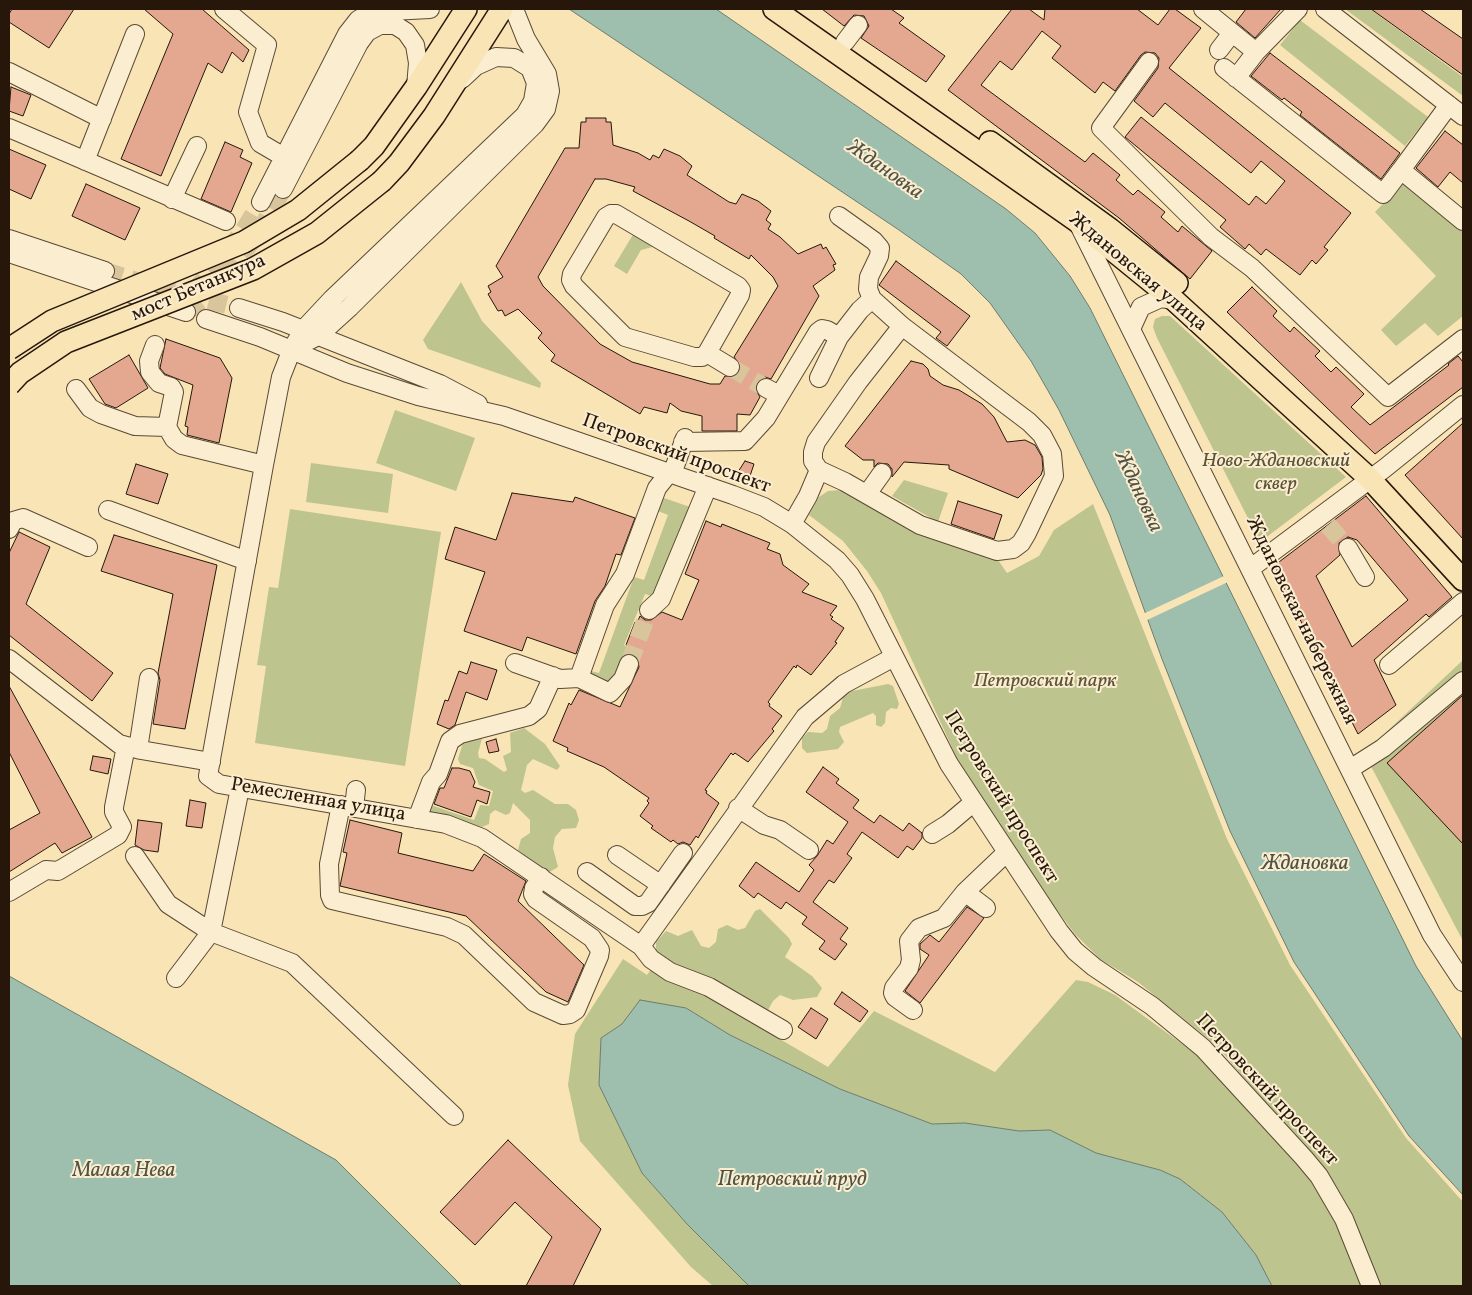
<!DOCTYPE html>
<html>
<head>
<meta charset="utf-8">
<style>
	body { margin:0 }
	#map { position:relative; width:1472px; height:1295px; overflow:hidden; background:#f9e4b6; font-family:Vollkorn,serif }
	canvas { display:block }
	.frame { position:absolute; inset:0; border:10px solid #26170a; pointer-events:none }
</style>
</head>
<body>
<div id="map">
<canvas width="1472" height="1295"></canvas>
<div class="frame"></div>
</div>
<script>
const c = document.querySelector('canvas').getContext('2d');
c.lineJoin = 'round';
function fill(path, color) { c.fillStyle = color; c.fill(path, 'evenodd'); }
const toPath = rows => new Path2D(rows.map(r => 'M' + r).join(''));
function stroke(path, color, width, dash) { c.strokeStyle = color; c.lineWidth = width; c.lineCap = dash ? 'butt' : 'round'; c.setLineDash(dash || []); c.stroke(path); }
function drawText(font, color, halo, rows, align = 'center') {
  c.font = font + ' Vollkorn,serif'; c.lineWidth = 4; c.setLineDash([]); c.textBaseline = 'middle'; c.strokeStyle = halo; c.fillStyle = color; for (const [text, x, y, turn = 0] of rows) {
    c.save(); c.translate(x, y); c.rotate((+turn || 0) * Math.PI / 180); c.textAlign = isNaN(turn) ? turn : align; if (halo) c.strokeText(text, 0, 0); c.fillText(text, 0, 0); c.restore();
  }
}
fill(toPath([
	[1345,9,1370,9,1463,77,1463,96],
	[1300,20,1428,117,1405,146,1280,45],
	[1403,183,1463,232,1463,316,1438,336,1425,323,1396,346,1381,330,1436,276,1375,212],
	[634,233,656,246,641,250,627,274,614,266],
	[461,282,482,321,541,383,540,388,428,349,423,340],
	[1162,316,1170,316,1346,477,1260,542,1157,338,1153,327,1155,319],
	[395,410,475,438,456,491,376,463],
	[311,463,393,474,388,513,306,502],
	[904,480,948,493,938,522,892,496],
	[841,490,916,532,998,560,1007,573,1039,556,1054,530,1093,504,1227,839,1290,965,1406,1138,1463,1202,1463,1286,1377,1286,1342,1196,1323,1166,1266,1104,1217,1046,1138,982,1100,959,1075,934,1038,885,968,782,881,593,867,571,843,541,809,515,819,497,828,491],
	[661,497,693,508,652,596,645,594,624,645,627,647,612,685,586,672,591,671,599,673,634,577,644,580,668,515,658,511,657,508],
	[290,509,441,532,405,766,255,743,266,666,257,665,269,587,278,588],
	[1463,660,1463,941,1364,753],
	[888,684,893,686,899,704,897,709,891,708,886,712,885,723,881,727,876,725,876,716,873,713,840,727,839,732,844,742,838,749,807,753,802,748,802,738,808,732,822,733,827,729,830,716,840,708,843,698,852,691],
	[524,728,545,744,560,766,557,770,533,759,527,765,521,790,525,793,533,790,555,804,568,804,576,810,579,820,576,828,562,829,555,837,553,848,558,867,548,873,518,850,521,839,530,833,530,820,513,803,510,813,506,815,495,810,490,814,489,824,482,827,432,816,428,810,431,805,474,820,480,805,489,806,493,791,479,785,473,768,460,764,458,759,463,743,474,733,483,735,478,753,479,758,485,759,504,772,507,770,503,756,511,752,510,733],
	[760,909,789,938,792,944,785,957,812,976,822,988,817,997,793,1000,780,995,773,1001,759,1027,828,1067,874,1011,995,1072,1076,980,1088,982,1115,995,1200,1057,1255,1119,1306,1171,1325,1196,1363,1286,1272,1286,1256,1255,1222,1212,1180,1179,1160,1170,1096,1153,1050,1130,1019,1131,965,1123,932,1124,840,1089,730,1035,686,1008,640,1001,622,1024,601,1038,599,1085,642,1173,687,1224,749,1286,713,1286,691,1267,580,1141,568,1085,575,1034,623,959,647,975,659,958,656,951,656,942,666,931,678,936,692,930,701,946,709,948,716,942,718,929,727,925,738,930,745,928,755,911]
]), '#bdc48e');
const water = toPath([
	[569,9,716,9,1006,209,1035,233,1070,276,1090,308,1416,966,1463,1041,1463,1195,1409,1136,1294,962,1230,831,1162,659,1110,515,1059,410,1031,361,990,303,961,274,899,230,569,9],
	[9,976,336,1160,462,1286,9,1286,9,976],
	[640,1000,686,1008,730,1035,840,1089,932,1124,965,1123,1019,1131,1050,1130,1096,1153,1160,1170,1180,1179,1222,1212,1256,1255,1272,1286,749,1286,687,1224,642,1173,599,1085,601,1038,622,1024,640,1000]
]);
fill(water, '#9ebfad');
stroke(water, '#6e7c6c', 1);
fill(toPath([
	[1224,576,1228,582,1145,621,1143,614]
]), '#f9e4b6');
const building = toPath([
	[12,9,74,9,49,48,9,22,9,14,12,9],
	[144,9,202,9,249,50,243,62,232,52,222,73,208,63,161,176,121,159,173,34,144,9],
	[822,9,891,9,904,18,899,23,945,56,926,82,861,38,869,26,864,16,854,15,844,26,822,9],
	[1012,9,1029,9,1044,20,1045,9,1137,9,1158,25,1170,9,1175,9,1201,28,1169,68,1351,213,1324,247,1328,250,1316,264,1312,260,1300,275,1266,249,1261,255,1249,244,1245,249,1220,227,1226,220,1125,137,1141,117,1249,205,1256,196,1266,204,1285,181,1261,161,1251,173,1165,103,1153,117,1134,101,1158,68,1159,58,1155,53,1145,52,1141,55,1115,91,1103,82,1095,93,1052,58,1061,46,1042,31,1012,70,1000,61,981,85,1085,162,1093,153,1120,175,1116,180,1133,195,1138,190,1165,212,1161,217,1178,232,1182,226,1212,251,1190,279,1119,218,948,90,1012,9],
	[1246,9,1281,9,1255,38,1236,22,1246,9],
	[1371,9,1420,9,1463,39,1463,75,1371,9],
	[1270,53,1400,153,1381,179,1300,115,1302,112,1284,98,1282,100,1251,76,1270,53],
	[11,87,31,95,23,116,9,111,11,87],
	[586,118,606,118,606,122,611,122,613,145,638,153,650,160,653,155,659,158,664,149,680,156,692,166,687,175,729,202,736,204,742,194,758,201,771,211,766,220,771,224,768,229,780,237,798,254,821,244,823,249,826,247,836,264,833,265,835,270,813,286,819,296,771,379,765,377,757,383,755,389,760,397,750,415,737,414,737,431,702,431,702,416,681,411,670,403,667,413,644,407,640,414,551,361,555,355,538,338,542,333,518,309,505,316,502,310,498,311,488,294,491,292,488,286,503,277,496,266,565,148,579,148,581,122,586,122,586,118],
	[595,179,606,179,635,187,633,191,689,221,715,236,714,238,749,259,751,255,773,277,778,286,734,357,741,367,735,376,725,376,720,384,710,384,632,362,600,344,543,286,538,277,595,179],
	[1445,131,1463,145,1463,183,1450,172,1438,187,1416,168,1445,131],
	[225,142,243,150,240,157,252,163,231,212,201,199,225,142],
	[9,149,46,165,31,199,9,189,9,149],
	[86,184,140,208,125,240,72,216,86,184],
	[896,261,970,316,947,346,936,338,941,332,879,285,896,261],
	[1252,287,1277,311,1273,316,1290,332,1294,327,1320,351,1315,356,1331,372,1336,367,1364,394,1351,407,1370,425,1449,365,1448,364,1458,356,1463,362,1463,387,1375,454,1227,312,1252,287],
	[166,339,220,358,232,378,219,443,187,435,188,427,185,426,193,385,165,374,160,368,166,339],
	[129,355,148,388,116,408,105,404,89,379,129,355],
	[911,361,923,364,928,369,930,376,943,385,959,390,982,404,994,417,1007,442,1025,440,1035,445,1042,457,1043,469,1041,475,1018,498,949,469,949,465,904,462,892,477,892,469,888,464,878,463,874,467,874,460,863,460,845,446,911,361],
	[1463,423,1463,539,1405,475,1463,423],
	[745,461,754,464,749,479,736,475,745,461],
	[136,464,168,474,158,504,126,494,136,464],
	[512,493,573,502,575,497,635,518,621,555,616,554,605,586,595,601,576,654,527,637,522,651,464,631,485,572,445,559,455,527,496,540,512,493],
	[1366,496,1452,597,1429,617,1426,614,1374,660,1396,705,1358,734,1276,572,1279,562,1366,496],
	[1348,537,1357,540,1408,600,1352,647,1316,576,1340,555,1339,543,1348,537],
	[958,501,1002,515,994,539,951,524,958,501],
	[706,521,721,527,722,524,770,543,767,549,780,554,783,565,809,584,802,592,837,606,830,615,833,617,831,619,844,628,835,642,837,643,811,675,797,665,796,668,794,666,768,702,770,704,769,706,782,716,772,729,774,731,748,762,735,753,733,755,731,753,705,790,707,791,706,793,719,803,698,838,696,836,690,845,683,842,678,844,673,840,671,842,651,828,653,826,640,816,649,803,647,801,649,798,604,767,567,751,568,748,553,741,569,703,571,705,579,690,620,707,639,667,637,657,632,654,625,655,628,646,626,645,635,622,637,623,640,616,645,620,651,620,662,612,682,620,699,580,685,574,706,521],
	[19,532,50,547,26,604,113,673,92,701,9,635,9,553,19,532],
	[114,535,217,565,185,729,153,724,160,680,158,673,173,594,101,571,114,535],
	[471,662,497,670,487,700,466,692,455,725,449,729,437,724,445,700,448,701,459,671,467,674,471,662],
	[9,686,92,837,62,853,55,843,9,872,9,830,40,813,9,752,9,686],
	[1463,695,1463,844,1387,763,1463,695],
	[496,739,499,751,489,753,486,742,496,739],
	[93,756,111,759,108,774,90,770,93,756],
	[823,767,839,779,836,783,859,800,853,808,874,823,880,815,903,831,909,823,922,833,922,838,913,850,907,846,898,858,862,832,847,854,852,858,834,883,829,880,813,902,848,928,840,939,847,944,835,960,819,949,825,941,802,924,807,917,786,902,781,909,758,893,754,898,739,886,756,862,799,892,814,870,809,865,817,856,827,840,833,844,848,822,806,792,823,767],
	[452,768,459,768,470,771,475,782,473,787,490,792,487,804,477,800,471,817,434,804,440,788,444,788,452,768],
	[190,800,206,803,202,828,186,826,190,800],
	[138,820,162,823,158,852,144,850,135,845,138,820],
	[350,820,402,833,398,853,473,871,484,854,526,881,518,901,584,965,568,1002,546,992,466,916,340,886,347,853,343,852,350,820],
	[967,907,984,918,920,1003,905,991,929,955,920,949,920,944,930,935,939,942,967,907],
	[842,992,868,1011,860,1022,834,1004,842,992],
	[811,1008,828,1019,816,1039,798,1027,811,1008],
	[508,1140,601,1229,573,1286,526,1286,552,1237,515,1202,475,1245,440,1212,508,1140]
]);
fill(building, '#e4a891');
stroke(building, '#26170a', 1);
stroke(toPath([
	[105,271,159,288,239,308],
	[193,293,244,230,261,202],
	[186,312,203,299,225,276,260,231,283,189],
	[730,367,766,388],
	[1328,525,1348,548],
	[629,664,649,610]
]), '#d9c59c', 18, [18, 9]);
const minor = toPath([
	[224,9,267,45,248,112,260,143,284,157],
	[1203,9,1256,52],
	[1325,9,1463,116],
	[845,42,858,25],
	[1219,50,1232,33],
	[1149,62,1101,128,1211,237,1252,268,1388,397,1463,339],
	[1224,68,1383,194,1401,170,1463,221],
	[9,72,102,119],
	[1236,78,1256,52,1298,9],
	[462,79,476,66,496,57,514,58,530,68,536,83,533,101,525,115,332,299,303,330,292,349,281,377,264,465,208,776,219,784,446,824,482,838,641,946,651,959,670,972,709,987,783,1030],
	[9,128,226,221],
	[85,161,135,34],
	[1401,170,1449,105],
	[283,189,359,43,367,32,380,25,395,25,406,32,415,45,418,63,416,87],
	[172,199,197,146],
	[261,202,347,34,358,20,371,12,430,9],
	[611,214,616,214,738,286,741,290,740,295,707,353,702,357,694,357,625,337,574,286,571,280,572,274,606,217,611,214],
	[1078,223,1432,935,1463,982],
	[9,239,105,271],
	[9,253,186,312],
	[239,308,283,322,440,384,478,404],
	[206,319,260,337,347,373,418,396,504,416,733,495,764,507,792,524,837,560,850,575,865,599,949,764,1059,931,1075,951,1094,967,1152,1006,1203,1048,1304,1158,1319,1176,1344,1219,1371,1286],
	[1131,329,1141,307,1161,298,1174,300],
	[155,345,149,361,150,372,159,383,171,387,174,392,167,427,174,439,182,445,264,465],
	[292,349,318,336,350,307,535,124,546,109,550,91,547,74,526,39,514,9],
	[707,353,730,367],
	[819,378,839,337,860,310,872,299],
	[766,388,779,395],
	[76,389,90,408,101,414,135,426,167,427],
	[683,442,745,441,766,418,818,332,822,329,827,330,839,337],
	[819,470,813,461,813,452,816,442,858,382,902,326,872,299,868,289,869,277,879,256,880,248,874,241,839,216],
	[672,474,685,438],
	[867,494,882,473],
	[108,510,247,561],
	[792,524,808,496,819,470,845,482,920,525,997,551,1013,549,1021,543,1027,533,1054,476,1052,454,1042,435,1029,422,902,326],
	[9,529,13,521,23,518,88,547],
	[1348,548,1365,577],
	[1251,568,1385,468,1463,405],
	[649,610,661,599,708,486],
	[9,659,119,744,141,750,211,762],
	[515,663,560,679,579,678,610,693,623,679,629,664],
	[1389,665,1463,602],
	[579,678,605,605,625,574,657,488,669,473],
	[138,749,149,678],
	[1350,769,1383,748,1463,681],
	[341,805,329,864,330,895,332,900,447,927,464,935,534,1002,563,1015,570,1014,576,1010,599,956,600,950,592,938,536,899,533,894,534,888,541,877],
	[354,808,356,790],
	[738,808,764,825,780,830,809,850],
	[417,819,431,782,438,774,450,741,460,734,529,716,538,709,553,676],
	[932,834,948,824,974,802],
	[617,855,661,885],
	[135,856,168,904,211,932,292,963,454,1116],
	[587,872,635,906,642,906,648,903,683,853],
	[9,892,46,870,58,871,118,835,122,827,114,812,114,807,126,746],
	[965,892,986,908],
	[641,946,805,717,844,684,894,657],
	[176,978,211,932,240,788],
	[913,1010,895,997,893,993,894,988,909,968,911,960,909,941,919,928,944,918,965,892,1007,852]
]);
const major = toPath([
	[774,9,1078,222,1174,300,1370,479,1463,580],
	[990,142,1110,229,1177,283],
	[360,160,374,146,416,87,466,9],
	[382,181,399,163,434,116,502,9]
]);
stroke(minor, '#5b4a35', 20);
stroke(major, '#26170a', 24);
stroke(minor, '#fbedd0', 18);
stroke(major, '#f9e4b6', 21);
const majorBridge = toPath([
	[9,349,52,321,244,242,298,210,360,160],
	[9,385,20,373,66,342,253,269,317,233,382,181]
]);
stroke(majorBridge, '#26170a', 24, []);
stroke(majorBridge, '#f9e4b6', 21);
drawText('20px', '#26170a', '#fbedd0', [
	["Ждановская улица",1137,273,40],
	["мост Бетанкура",199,289,-23],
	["Петровский проспект",676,455,20],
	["Ждановская набережная",1300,621,64],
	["Петровский проспект",1000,798,58],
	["Ремесленная улица",318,801,10],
	["Петровский проспект",1266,1091,47]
]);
drawText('italic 20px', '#5b5438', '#fbedd0', [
	["Ново-Ждановский",1276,462],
	["сквер",1276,485],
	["Петровский парк",1045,682]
]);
drawText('italic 21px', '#505243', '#fbedd0', [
	["Ждановка",884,171,35],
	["Ждановка",1137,492,65],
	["Ждановка",1305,865],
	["Малая Нева",124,1172],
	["Петровский пруд",792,1181]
]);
</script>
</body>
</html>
